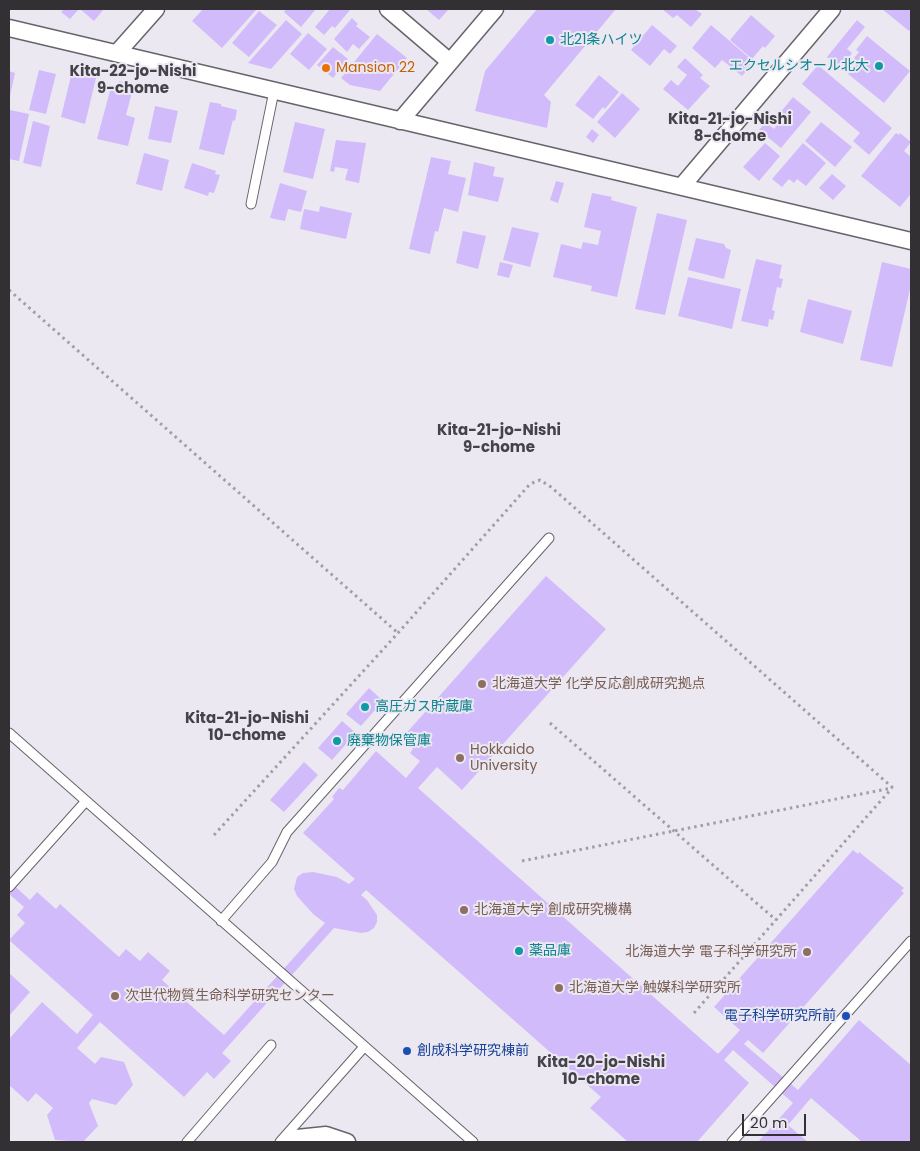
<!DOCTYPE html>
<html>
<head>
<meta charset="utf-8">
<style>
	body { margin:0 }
	#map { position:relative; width:920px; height:1151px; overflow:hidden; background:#ece8f1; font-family:Poppins,sans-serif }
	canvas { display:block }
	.frame { position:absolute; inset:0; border:10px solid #323033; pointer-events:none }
	.scale { position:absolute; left:742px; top:1114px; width:64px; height:22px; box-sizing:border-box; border:2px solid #323033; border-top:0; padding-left:6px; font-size:15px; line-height:18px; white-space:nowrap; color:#323033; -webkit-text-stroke:4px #ece8f1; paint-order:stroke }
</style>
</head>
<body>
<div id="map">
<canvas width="920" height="1151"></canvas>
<div class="frame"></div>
<div class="scale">20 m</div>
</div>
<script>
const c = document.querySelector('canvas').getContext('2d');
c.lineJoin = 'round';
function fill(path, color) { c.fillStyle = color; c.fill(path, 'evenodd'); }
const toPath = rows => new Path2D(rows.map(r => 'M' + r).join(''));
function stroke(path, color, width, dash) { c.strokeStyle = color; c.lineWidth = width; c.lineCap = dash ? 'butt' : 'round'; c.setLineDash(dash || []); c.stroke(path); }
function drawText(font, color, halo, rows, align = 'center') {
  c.font = font + ' Poppins,"Noto Sans JP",sans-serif'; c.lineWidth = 4; c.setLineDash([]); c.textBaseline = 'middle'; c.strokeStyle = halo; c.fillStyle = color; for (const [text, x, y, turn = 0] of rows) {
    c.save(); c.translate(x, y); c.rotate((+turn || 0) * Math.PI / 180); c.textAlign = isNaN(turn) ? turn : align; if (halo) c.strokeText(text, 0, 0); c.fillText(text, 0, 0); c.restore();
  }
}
fill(toPath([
	[64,9,79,9,70,19,61,12],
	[80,9,104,9,94,21],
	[203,9,254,9,256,10,222,48,192,21],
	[286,9,316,9,301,27,284,12],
	[330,9,350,10,335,28,332,26,324,35,315,27],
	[426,9,449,9,439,20],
	[537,9,616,9,544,95,551,102,547,128,475,111,485,71],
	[662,9,695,9,702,14,691,27,677,15,673,18],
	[882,9,911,9,911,28,909,31],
	[259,11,277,25,249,57,232,43],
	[751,15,775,36,765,48,763,46,752,59,730,40],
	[352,18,358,24,356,26,370,37,359,49,353,44,347,52,334,39],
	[286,20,302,34,271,69,248,63],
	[857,20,865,27,847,49,852,53,840,68,827,57],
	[652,25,677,46,670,54,664,49,650,66,631,50],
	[711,25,754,62,742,76,722,60,715,68,692,48],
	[308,33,327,49,309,70,290,54],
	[377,34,407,58,380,91,350,85,341,78],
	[867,36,910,71,884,103,848,74,858,62,854,58,859,52,856,50],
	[333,47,348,59,333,78,317,65],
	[685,58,703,75,700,78,710,86,688,110,663,89,671,80,678,86,687,75,677,67],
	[818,65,892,128,869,155,853,141,860,133,802,84],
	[39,70,56,74,46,114,29,110],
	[9,71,15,73,10,96,9,96],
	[72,72,96,78,85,124,61,117],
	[599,75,619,92,605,109,603,107,593,119,575,105],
	[119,81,134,85,126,115,135,118,128,146,97,139,111,87,117,89],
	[622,93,640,109,615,138,597,122],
	[793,97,811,112,781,148,759,130,766,122,774,129,779,122,775,119],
	[210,102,221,104,221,106,237,110,235,121,233,120,224,155,199,149],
	[155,106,178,111,171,143,148,139],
	[10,110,29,114,19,161,9,159,9,116],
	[33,121,50,126,41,167,23,163],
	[295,122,325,129,313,179,283,172],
	[821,122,852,147,835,167,805,141],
	[592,129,599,135,593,143,586,137],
	[896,133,899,135,900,133,911,142,904,151,911,157,911,194,900,207,861,176],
	[336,140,366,143,359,183,345,180,348,169,335,167,334,172,330,171],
	[765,143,780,156,759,181,743,167],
	[803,143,826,163,806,186,797,179,794,183,789,179,782,187,772,179],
	[144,153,169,160,162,191,136,184],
	[431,157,451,161,448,174,466,178,458,212,444,208,438,232,435,231,430,254,409,249],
	[474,162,495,167,493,176,504,178,498,202,468,195],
	[192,163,216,171,215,174,220,175,214,193,209,192,208,196,184,188],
	[832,174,846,186,833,200,819,188],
	[556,181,564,183,558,203,550,200],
	[280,183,307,191,301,212,288,209,285,221,270,218],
	[592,193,612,197,611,200,637,207,617,297,591,291,592,286,553,277,561,244,581,249,583,242,598,245,601,231,584,227],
	[320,206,352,213,346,239,300,229,304,209,319,212],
	[657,213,687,220,665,315,635,309],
	[512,227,539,233,530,267,503,260],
	[463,231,486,236,478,269,456,263],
	[696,238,724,244,726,248,731,250,724,279,688,270],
	[756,259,782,265,779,278,783,279,781,288,777,287,772,310,775,311,773,320,769,319,768,327,741,321],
	[500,262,513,265,509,278,497,275],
	[882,262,911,269,911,285,892,367,860,360],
	[688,277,741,289,732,329,678,316],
	[808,299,852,311,843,344,800,332],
	[546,576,606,629,462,790,437,767,418,788,718,1054,740,1030,714,1007,853,850,858,854,859,852,904,888,901,891,904,893,763,1053,748,1040,744,1044,798,1090,859,1020,911,1065,911,1142,862,1142,811,1098,788,1125,808,1142,758,1142,793,1103,733,1050,724,1060,749,1083,697,1142,628,1142,590,1108,601,1097,366,890,361,895,367,900,377,915,377,922,374,928,368,932,361,933,334,928,222,1053,231,1061,214,1079,207,1072,184,1097,100,1022,77,1048,95,1064,101,1057,124,1062,133,1085,116,1105,92,1099,89,1103,98,1126,83,1142,55,1140,47,1115,53,1108,36,1093,28,1102,9,1085,9,1039,42,1002,77,1034,93,1015,9,940,25,923,17,915,24,907,9,894,9,881,30,900,37,892,56,909,60,904,119,957,126,949,140,961,148,952,170,971,162,980,224,1035,325,923,313,914,297,896,294,889,297,877,303,873,313,872,337,877,349,884,355,879,303,833,334,799,332,797,339,788,343,790,376,751,406,778,420,761,410,753,413,749,402,738],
	[369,688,383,701,361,726,346,714],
	[342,721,356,733,332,760,318,748],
	[304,762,318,775,284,812,270,800],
	[9,973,30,992,9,1016]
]), '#d2bbfb');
const service = toPath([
	[251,204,274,91],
	[9,733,473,1142],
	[9,887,86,801],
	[221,921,272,862,287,832,549,538],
	[187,1142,271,1045],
	[280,1142,364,1047],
	[732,1142,911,941]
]);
const minor = toPath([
	[388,9,450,62],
	[9,28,911,241],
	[117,53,156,9],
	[400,121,495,9],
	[682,186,832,9],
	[289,1142,297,1138,326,1135,347,1142]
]);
stroke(service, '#67636b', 11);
stroke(minor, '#67636b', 19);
stroke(toPath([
	[9,290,398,633],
	[550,723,776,920],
	[214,835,398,633,530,484,540,480,551,487,893,788],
	[522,861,892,788],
	[694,1013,892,788]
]), '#a19ea4', 3, [2.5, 4]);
stroke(service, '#fff', 9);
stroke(minor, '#fff', 16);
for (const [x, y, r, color] of [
	[550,40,5,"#0f9aa8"],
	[879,66,5,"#0f9aa8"],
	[326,68,5,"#e8710a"],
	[482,684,5,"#8d6e63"],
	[365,707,5,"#0f9aa8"],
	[337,741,5,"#0f9aa8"],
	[460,758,5,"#8d6e63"],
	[464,910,5,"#8d6e63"],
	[519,951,5,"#0f9aa8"],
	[807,952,5,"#8d6e63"],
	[559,988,5,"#8d6e63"],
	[115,996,5,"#8d6e63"],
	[846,1016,5,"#1a4fb4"],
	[407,1051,5,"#1a4fb4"]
]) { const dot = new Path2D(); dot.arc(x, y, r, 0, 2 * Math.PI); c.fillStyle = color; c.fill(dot); stroke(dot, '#ece8f1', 2); }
drawText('14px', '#0d838f', '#ece8f1', [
	["北21条ハイツ",560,40],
	["エクセルシオール北大",869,66,"right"],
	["高圧ガス貯蔵庫",375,707],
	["廃棄物保管庫",347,741],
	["薬品庫",529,951]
], 'left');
drawText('14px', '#c56008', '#ece8f1', [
	["Mansion 22",336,68]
], 'left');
drawText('14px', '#785e54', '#ece8f1', [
	["北海道大学 化学反応創成研究拠点",492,684],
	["Hokkaido",470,750],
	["University",470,766],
	["北海道大学 創成研究機構",474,910],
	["北海道大学 電子科学研究所",797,952,"right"],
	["北海道大学 触媒科学研究所",569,988],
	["次世代物質生命科学研究センター",125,996]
], 'left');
drawText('14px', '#164399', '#ece8f1', [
	["電子科学研究所前",836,1016],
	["創成科学研究棟前",417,1051,"left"]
], 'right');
drawText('bold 15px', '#46424a', '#ece8f1', [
	["Kita-22-jo-Nishi",133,72],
	["9-chome",133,89],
	["Kita-21-jo-Nishi",730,120],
	["8-chome",730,137],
	["Kita-21-jo-Nishi",499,431],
	["9-chome",499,448],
	["Kita-21-jo-Nishi",247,719],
	["10-chome",247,736],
	["Kita-20-jo-Nishi",601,1063],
	["10-chome",601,1080]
]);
</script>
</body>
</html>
